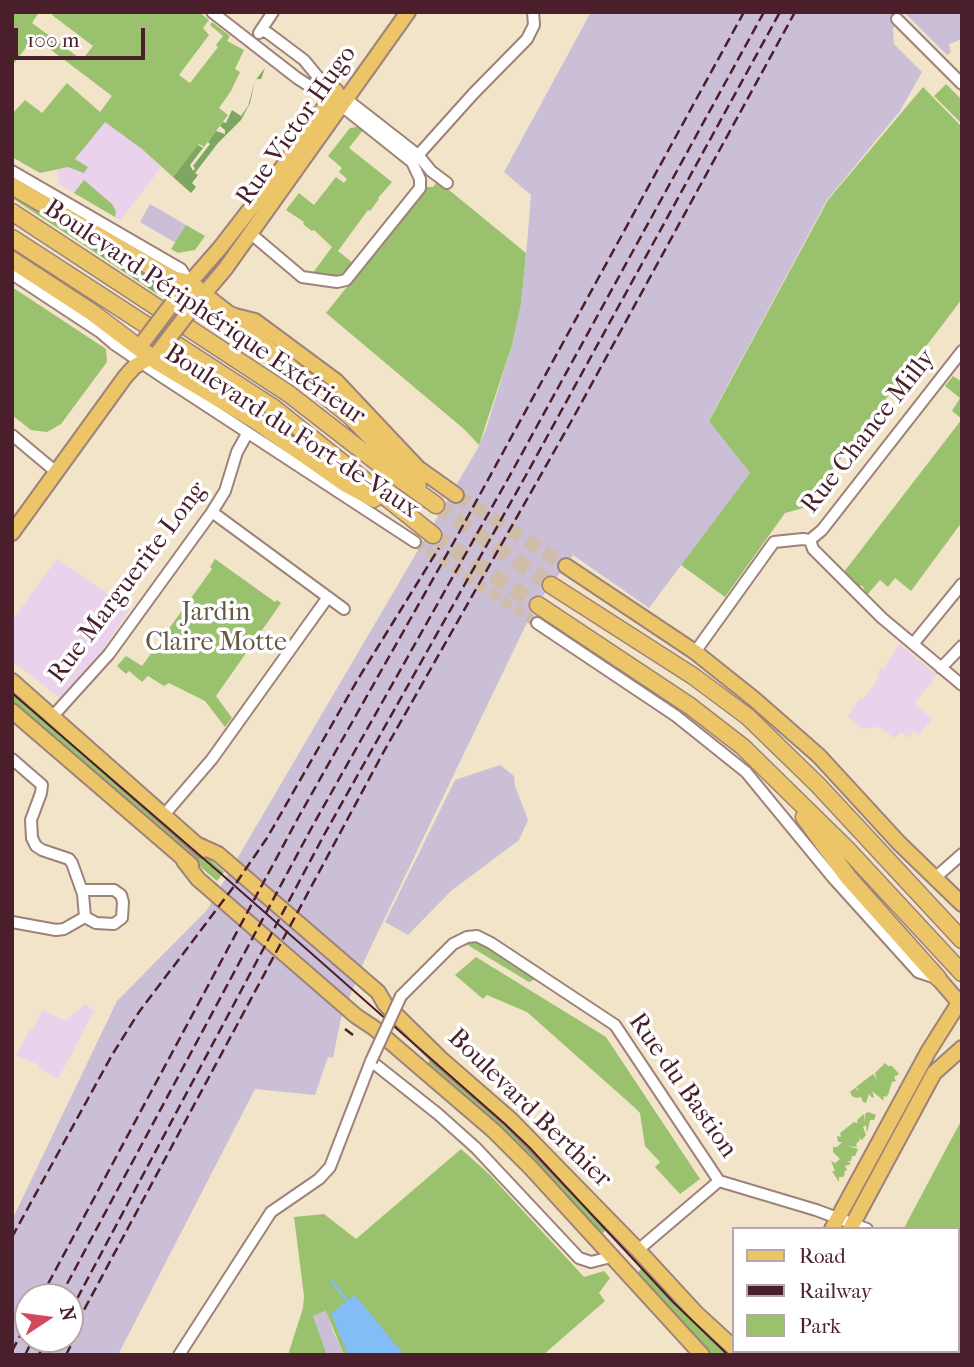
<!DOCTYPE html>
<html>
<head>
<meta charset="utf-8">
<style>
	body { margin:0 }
	#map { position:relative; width:974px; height:1367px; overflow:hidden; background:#f1e4c9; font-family:"IM FELL French Canon",serif }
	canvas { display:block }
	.frame { position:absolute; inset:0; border:14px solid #4a1f2b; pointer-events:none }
	.legend { position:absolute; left:732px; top:1227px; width:228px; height:126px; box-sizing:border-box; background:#fff; border:2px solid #b7a5aa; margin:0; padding:9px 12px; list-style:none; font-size:21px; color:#4a1f2b }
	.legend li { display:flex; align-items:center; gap:14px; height:35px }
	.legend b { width:35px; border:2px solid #b7a5aa }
	.north { position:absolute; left:14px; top:1283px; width:70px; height:70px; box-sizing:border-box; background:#fff; border:2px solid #b7a5aa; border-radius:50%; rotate:77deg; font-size:19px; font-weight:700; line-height:28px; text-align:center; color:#4a1f2b }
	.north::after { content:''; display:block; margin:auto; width:24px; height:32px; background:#d1495b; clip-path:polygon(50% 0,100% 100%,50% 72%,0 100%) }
	.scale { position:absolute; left:14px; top:28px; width:131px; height:32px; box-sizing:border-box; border:4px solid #4a1f2b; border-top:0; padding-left:9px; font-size:21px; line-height:24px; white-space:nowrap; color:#4a1f2b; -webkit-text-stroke:5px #fff; paint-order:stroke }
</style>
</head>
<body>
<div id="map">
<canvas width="974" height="1367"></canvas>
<div class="frame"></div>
<ul class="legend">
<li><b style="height:9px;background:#edc569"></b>Road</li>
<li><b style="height:9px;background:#4a1f2b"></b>Railway</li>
<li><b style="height:19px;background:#9ac16d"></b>Park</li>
</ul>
<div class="north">N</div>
<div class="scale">100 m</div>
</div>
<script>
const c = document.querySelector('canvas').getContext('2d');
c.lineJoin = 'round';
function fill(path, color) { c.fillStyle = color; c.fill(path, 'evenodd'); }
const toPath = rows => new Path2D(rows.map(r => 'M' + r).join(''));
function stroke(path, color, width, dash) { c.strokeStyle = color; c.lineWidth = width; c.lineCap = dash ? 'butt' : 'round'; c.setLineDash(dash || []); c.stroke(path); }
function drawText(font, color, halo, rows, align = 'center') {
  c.font = font + ' "IM FELL French Canon",serif'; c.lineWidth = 7; c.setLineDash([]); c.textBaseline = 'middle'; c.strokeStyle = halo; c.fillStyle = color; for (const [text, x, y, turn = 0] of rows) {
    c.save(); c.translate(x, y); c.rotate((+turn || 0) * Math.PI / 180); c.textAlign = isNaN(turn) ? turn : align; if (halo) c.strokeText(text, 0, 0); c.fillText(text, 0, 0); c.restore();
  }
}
fill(toPath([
	[105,117,161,166,149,184,120,220,60,185,56,169,65,168],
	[57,559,130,609,104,648,60,698,12,661,12,621],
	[899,644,937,675,915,703,932,719,919,735,914,731,908,738,901,732,894,738,880,727,862,729,848,716,860,698,863,700,880,676,877,674,881,668,884,669],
	[85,1004,94,1011,58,1079,38,1068,40,1066,37,1064,16,1056,30,1029,33,1030,42,1010,65,1021],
	[958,1292,962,1294,962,1355,836,1355,838,1351,958,1351]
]), '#ead1ec');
fill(toPath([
	[591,12,900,12,893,29,894,44,922,72,900,111,827,200,709,420,750,473,649,608,573,555,534,608,366,957,341,1018,333,1058,328,1057,315,1095,255,1089,118,1355,12,1355,12,1220,117,1001,207,910,478,448,487,426,512,345,521,304,527,244,531,195,504,172],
	[28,1297,70,1297,70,1339,28,1339],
	[904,12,962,12,962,39,949,44,951,52,947,55],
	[150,204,186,225,176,243,140,222],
	[500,765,514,776,515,786,528,820,519,840,451,891,408,935,385,922,455,780],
	[327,1311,333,1331,344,1355,327,1355,313,1316]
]), '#cabfd6');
fill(toPath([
	[12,12,39,12,32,23,82,60,93,46,52,15,53,12,199,12,209,20,203,28,209,35,179,75,190,83,218,47,216,45,223,36,210,25,212,22,230,36,227,41,244,50,235,69,240,72,231,91,219,108,228,115,204,147,199,144,173,177,142,149,105,122,75,159,88,167,84,173,68,167,40,173,12,157,12,114,25,100,42,113,67,83,100,112,112,96,34,37,12,66],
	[946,84,962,100,962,124,934,96],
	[923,87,962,127,962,299,803,508,785,513,725,597,681,565,750,473,709,421,828,200],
	[357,127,363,130,349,148,392,182,378,198,379,199,370,211,368,210,338,251,353,263,343,275,340,277,312,274,332,247,314,230,312,231,303,224,304,222,286,210,299,193,314,205,336,177,344,183,347,179,339,172,342,168,328,156,350,128],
	[84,180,112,204,116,211,115,217,74,193],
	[438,181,526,253,521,304,512,345,479,445,464,429,326,313,427,187,433,187],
	[12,193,95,241,102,253,102,257,12,198],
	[186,225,205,236,195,250,178,253,171,249],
	[12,287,106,349,107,362,61,424,47,432,31,430,12,415],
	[953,376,962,382,962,522,911,591,895,578,888,587,880,580,867,595,862,585,860,587,844,572,962,419,952,411,960,398,945,386],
	[215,559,275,602,277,600,281,603,216,696,232,718,225,727,205,701,169,683,164,686,148,676,142,682,129,671,126,674,117,666,126,656,142,666,212,569,210,567],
	[12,687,224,872,217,881,12,706],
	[476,942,486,944,538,978,529,982,466,944],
	[476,957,606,1037,700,1179,680,1194,655,1167,660,1162,645,1146,640,1113,634,1107,527,1012,487,995,483,999,455,975],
	[433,1057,532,1147,607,1229,601,1235,426,1065],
	[885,1063,888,1066,892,1066,899,1074,894,1077,896,1081,892,1082,888,1095,885,1097,883,1096,884,1101,872,1091,874,1097,872,1098,869,1094,866,1103,863,1102,861,1097,856,1098,852,1096,850,1092,855,1088,859,1091,856,1087,873,1074,877,1080,875,1073],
	[868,1112,876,1115,874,1120,870,1120,867,1133,866,1125,863,1127,866,1135,862,1140,858,1137,860,1140,856,1144,857,1147,848,1146,858,1149,855,1156,852,1156,851,1161,848,1161,851,1164,845,1166,847,1170,844,1172,845,1174,843,1177,839,1177,839,1182,832,1171,835,1171,831,1161,835,1163,840,1159,833,1152,833,1147,837,1147,842,1142,838,1142,837,1136,841,1137,840,1133,854,1122,858,1123,857,1120,864,1114,865,1123,865,1114],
	[961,1121,962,1122,962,1268,958,1266,958,1229,906,1229,905,1226],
	[461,1149,489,1174,584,1277,604,1271,610,1278,599,1293,605,1301,543,1355,344,1355,326,1311,313,1316,327,1355,288,1355,303,1308,304,1296,294,1217,324,1214,356,1239],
	[644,1266,734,1355,709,1355,635,1275]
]), '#9ac16d');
fill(toPath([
	[265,68,261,79,257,79,255,81,250,103,241,120,218,143,195,173,198,175,192,183,196,187,191,193,173,177,198,145,203,148,190,165,193,171,195,168,193,166,210,144,208,142,216,131,225,134,225,130,220,126,223,122,226,123,232,110,241,116,248,106,255,81],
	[95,241,165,283,157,294,102,257,102,253,94,250,92,245]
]), '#7ba760');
fill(toPath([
	[355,1295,404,1355,348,1355,331,1313]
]), '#84bcf5');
stroke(toPath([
	[332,1281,347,1301]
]), '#84bcf5', 2.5);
stroke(toPath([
	[415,542,537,623]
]), '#d0bda9', 10, [10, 5]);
stroke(toPath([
	[456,495,566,566]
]), '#d0bda9', 14, [14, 7]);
stroke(toPath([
	[436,505,551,585],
	[433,535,538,605]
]), '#d0bda9', 16, [16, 8]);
const minor = toPath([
	[212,12,297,78,348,111,412,162],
	[897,19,962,84],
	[261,30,268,33,304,60,318,77,418,155,431,171,447,183],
	[259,33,273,12],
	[12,171,181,269,190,283],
	[250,233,302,277,337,282,346,280,420,188,420,179,412,162,473,94,527,39,534,25,533,12],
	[12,274,100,332,114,344,161,376,415,542],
	[12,435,55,471],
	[212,512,344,609],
	[810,540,822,530,962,351],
	[810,540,813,549,882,618,962,685],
	[537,623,676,716,746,772,834,879,918,972,936,978],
	[913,644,962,584],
	[695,652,774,542,803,539,810,540],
	[941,668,962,646],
	[53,716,109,654,212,512,225,491,237,452,247,434],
	[12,759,42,785,41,793,31,820,32,838,36,846,42,850,69,859,72,863,83,894,85,917],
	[164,815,212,759,328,597],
	[936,877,962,854],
	[82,890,114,890,121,895,123,902,122,918,114,924,96,923,85,917],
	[12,922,56,930,64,929,85,917],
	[401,996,453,944,467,937,477,936,491,943,615,1025,719,1181],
	[719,1181,816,1210,867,1229],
	[638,1250,719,1181],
	[958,1277,962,1279],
	[179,1355,271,1212,319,1179,330,1167,371,1061,438,1114,476,1148,579,1258,591,1262,611,1257]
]);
const major = toPath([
	[204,294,231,315,255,321,336,381,418,468,456,495],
	[178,296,220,248,282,168,336,91],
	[192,308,225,269,408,12],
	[12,533,125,377,134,367,157,353],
	[566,566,695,652,754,699,819,756,899,843,962,904],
	[12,681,203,850],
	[12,711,191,865],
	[196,844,218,854,378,992,385,1004,441,1059,510,1119,638,1250,696,1313,734,1348],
	[184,861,198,879,356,1016,374,1028,494,1131,531,1168,702,1355],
	[938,978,962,1006],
	[832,1229,928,1052,962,998],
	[850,1229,934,1073,962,1048],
	[764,1355,766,1351],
	[785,1355,787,1351]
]);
const highway = toPath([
	[12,186,172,279,190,283,204,294],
	[12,212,289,394,383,467,436,505],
	[12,238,274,408,433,535],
	[12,260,93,313,159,363,256,421,346,484,374,499],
	[231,315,248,333,351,417,418,485],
	[551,585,693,676,748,717,818,785,962,940],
	[538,605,690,706,743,747,847,849,962,973],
	[804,817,848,877,938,978]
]);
stroke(minor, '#9e827a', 14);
stroke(major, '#9e827a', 18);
stroke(highway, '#9e827a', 19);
stroke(minor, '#fff', 10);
stroke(major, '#edc569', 14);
stroke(highway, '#edc569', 16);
stroke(toPath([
	[12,693,219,872,505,1124,529,1147,673,1302,728,1355]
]), '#4a1f2b', 2);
stroke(toPath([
	[345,1029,357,1038],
	[12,1237,112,1055,139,1012,232,889,267,838,358,679,439,548],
	[41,1297,298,818,455,540,744,12],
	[60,1297,312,827,514,468,764,12],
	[70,1312,324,835,525,477,780,12],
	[70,1336,383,753,572,420,795,12],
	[12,1351,28,1321],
	[25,1355,33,1339],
	[39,1355,46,1339],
	[66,1355,79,1329]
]), '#4a1f2b', 2.5, [10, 5]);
const minorBridge = toPath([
	[371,1061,401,996]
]);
const majorBridge = toPath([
	[144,341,178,296],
	[159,351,192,308]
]);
stroke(minorBridge, '#9e827a', 14, []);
stroke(majorBridge, '#9e827a', 18, []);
stroke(minorBridge, '#fff', 10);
stroke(majorBridge, '#edc569', 14);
drawText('26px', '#4a1f2b', '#fff', [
	["Rue Victor Hugo",297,126,-55],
	["Boulevard Périphérique Extérieur",204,313,34],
	["Boulevard du Fort-de-Vaux",291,432,33],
	["Rue Chance Milly",869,432,-52],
	["Rue Marguerite Long",128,583,-53],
	["Rue du Bastion",682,1086,55],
	["Boulevard Berthier",529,1109,44]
]);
drawText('26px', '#665842', '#fff', [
	["Jardin",216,614],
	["Claire Motte",216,644]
]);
</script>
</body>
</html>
